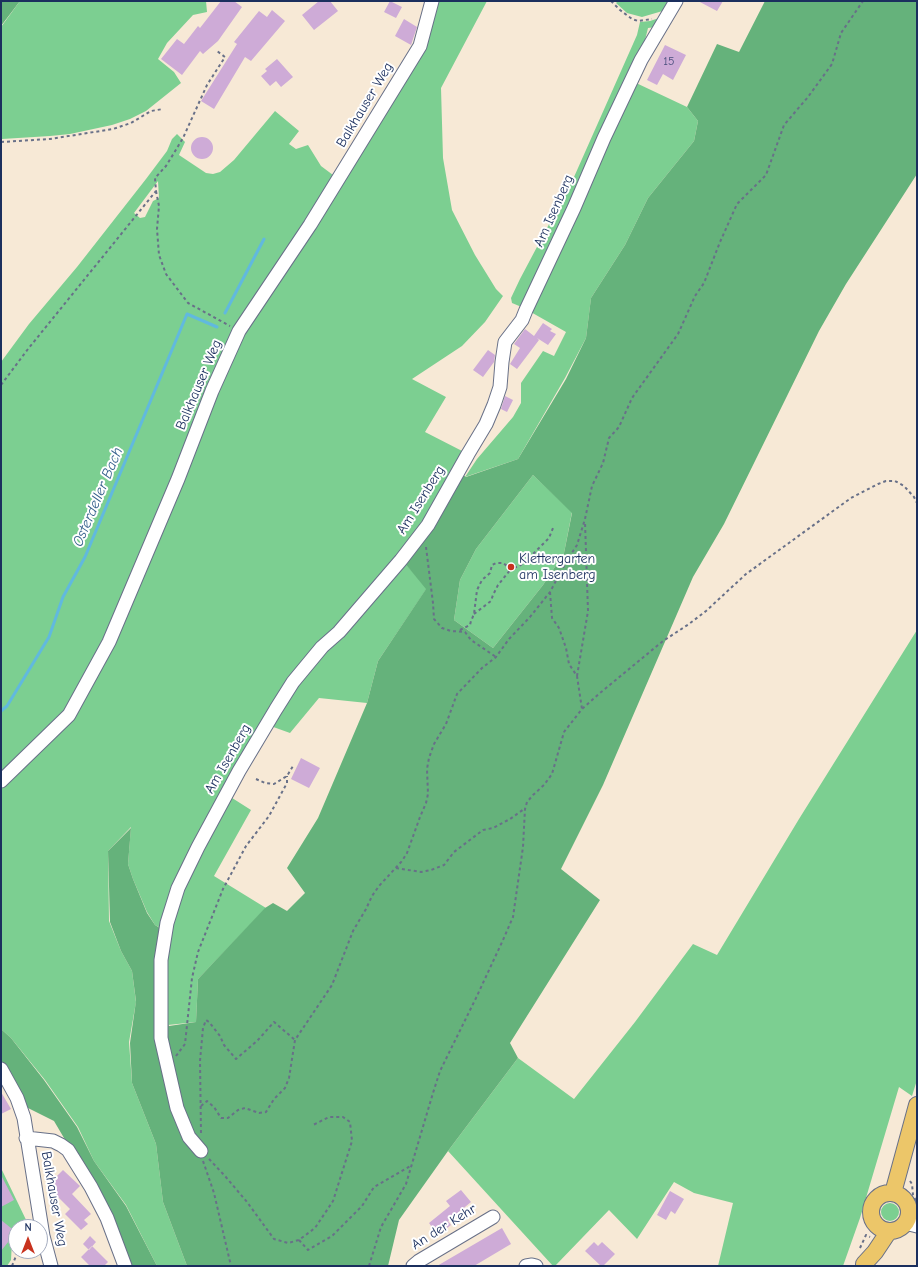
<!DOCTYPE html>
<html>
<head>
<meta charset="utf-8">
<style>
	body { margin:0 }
	#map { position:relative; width:918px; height:1267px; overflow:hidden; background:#f7e9d6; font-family:"Comic Neue",sans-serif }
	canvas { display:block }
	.frame { position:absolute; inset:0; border:2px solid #1b2f5e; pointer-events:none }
	.north { position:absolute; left:8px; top:1219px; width:40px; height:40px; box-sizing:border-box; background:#fff; border:1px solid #a4acbf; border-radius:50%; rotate:0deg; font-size:11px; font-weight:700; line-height:16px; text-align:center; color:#1b2f5e }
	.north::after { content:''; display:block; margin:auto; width:14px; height:18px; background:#c8321e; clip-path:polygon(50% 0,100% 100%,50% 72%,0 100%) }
</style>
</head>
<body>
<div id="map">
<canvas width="918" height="1267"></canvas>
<div class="frame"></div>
<div class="north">N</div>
</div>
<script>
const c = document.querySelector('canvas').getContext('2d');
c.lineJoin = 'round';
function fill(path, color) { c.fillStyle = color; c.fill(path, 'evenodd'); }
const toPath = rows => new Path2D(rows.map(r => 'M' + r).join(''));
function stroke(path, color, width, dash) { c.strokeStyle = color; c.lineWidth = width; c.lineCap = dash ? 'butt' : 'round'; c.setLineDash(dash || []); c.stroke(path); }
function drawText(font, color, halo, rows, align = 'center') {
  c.font = font + ' "Comic Neue",sans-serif'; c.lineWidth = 4; c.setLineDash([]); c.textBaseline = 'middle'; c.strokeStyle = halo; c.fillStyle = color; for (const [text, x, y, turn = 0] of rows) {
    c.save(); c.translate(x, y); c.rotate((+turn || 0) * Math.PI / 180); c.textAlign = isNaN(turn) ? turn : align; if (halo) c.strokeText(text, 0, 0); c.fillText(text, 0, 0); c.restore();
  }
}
fill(toPath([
	[20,1,206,1,207,12,193,15,167,43,158,59,174,72,181,83,146,111,130,119,112,125,70,134,50,136,2,139,1,133,1,27],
	[436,1,487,1,441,88,443,158,452,210,475,255,496,289,503,296,485,322,462,346,412,379,446,397,425,432,466,453,403,561,427,588,378,661,367,703,319,698,290,733,265,724,164,930,155,925,147,912,133,879,128,864,131,827,108,851,109,921,121,951,132,971,136,1002,129,1042,132,1083,156,1144,163,1202,187,1266,157,1266,126,1205,94,1161,78,1127,45,1080,11,1038,1,1029,1,787,71,717,243,334,421,50,425,52,425,47],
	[618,1,671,1,666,10,642,17,627,13,616,3],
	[662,17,656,27,648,28,645,40,524,308,512,303,511,298,520,279,574,177,637,35,640,22,650,21],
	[634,82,687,107,698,121,694,141,648,198,625,245,591,298,586,338,565,378,518,459,465,477,477,459,513,417,521,403,521,383,543,351,554,356,566,332,529,311],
	[275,111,299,131,289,144,296,149,308,145,321,166,337,178,235,330,106,640,66,712,1,775,1,362,29,324,77,267,146,179,167,151,172,139,177,134,185,142,179,155,206,173,213,174,220,172,234,160],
	[158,181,159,198,153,201,145,217,140,218,134,213],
	[533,475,572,512,564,553,543,585,493,648,454,620,460,580,476,549],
	[917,630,917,1080,912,1096,899,1087,860,1218,843,1266,718,1266,733,1203,694,1193,674,1182,637,1239,609,1210,555,1266,553,1266,448,1151,518,1058,574,1099,635,1022,693,944,717,955,799,819],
	[229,796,251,810,214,876,266,908,198,979,196,1022,168,1025,165,1019,167,964,171,935,180,889],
	[1,1168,29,1226,28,1227,16,1227,16,1237,12,1241,11,1260,7,1266,1,1266],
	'881 1212a9 9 0 1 1 18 0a9 9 0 1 1-18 0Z'
]), '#7ccf91');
fill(toPath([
	[1,1,20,1,1,26],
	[765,1,917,1,917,174,846,284,819,331,724,524,693,577,603,785,561,869,600,900,510,1043,518,1058,448,1151,399,1220,388,1266,187,1266,163,1202,156,1144,132,1083,130,1043,136,1001,132,971,121,951,110,922,108,851,131,828,128,864,133,879,147,913,155,925,171,935,167,964,165,1019,169,1026,196,1022,198,979,265,908,273,903,287,911,305,893,287,868,318,818,367,703,378,661,426,589,403,561,459,472,466,477,518,459,566,379,586,338,591,298,625,245,648,198,694,141,698,121,687,107,717,44,739,52],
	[533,475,572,513,564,553,543,585,493,648,454,620,460,580,476,549],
	[1,1029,11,1038,44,1080,77,1127,94,1161,126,1206,157,1266,132,1266,77,1160,54,1121,22,1105,19,1096,1,1061]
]), '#65b27b');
stroke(toPath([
	[225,313,264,239],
	[1,711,7,706,49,637,63,597,85,557,187,314,217,327]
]), '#61b9de', 3);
fill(toPath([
	[221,1,234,1,242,7,218,41,203,54,200,51,182,75,161,59,177,39,184,44,198,26,200,28],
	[319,1,330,1,338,11,314,30,302,15],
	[390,1,402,7,396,18,384,12],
	[698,1,723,1,717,11],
	[272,10,285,21,251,61,245,57,214,109,201,101,237,44,234,42,259,11,267,17],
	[404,19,417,27,411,45,395,36],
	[665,45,686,55,673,80,663,74,657,85,647,80],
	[277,59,293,77,281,87,276,81,270,86,261,76,267,71,265,69],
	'191 148a11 11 0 1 1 22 0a11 11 0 1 1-22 0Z',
	[543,323,552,329,550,331,556,334,548,345,537,338,539,340,517,369,510,364,520,348,514,344,525,329,534,336],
	[488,350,495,355,494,362,483,377,473,370],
	[505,396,513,400,507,412,501,409],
	[301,758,320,768,309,788,291,779],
	[1,1092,11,1109,1,1114],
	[63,1170,80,1186,72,1194,91,1214,84,1220,88,1224,81,1230,65,1214,70,1209,47,1186],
	[1,1175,14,1200,1,1207],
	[461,1190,471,1202,448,1221,451,1225,438,1235,429,1223,450,1206,446,1201],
	[670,1191,684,1199,675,1214,671,1211,666,1220,657,1215],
	[1,1220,16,1232,1,1251],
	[502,1228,511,1244,474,1266,437,1266],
	[90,1236,96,1242,89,1250,83,1244],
	[594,1242,598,1246,602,1242,615,1254,603,1266,601,1266,585,1251],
	[92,1246,108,1262,104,1266,90,1266,81,1257]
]), '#ceabd7');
const minor = toPath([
	[1,781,69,715,109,642,178,479,212,391,239,331,310,225,420,46,432,1],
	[1,1069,17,1098,24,1118,43,1236,51,1266],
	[26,1138,53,1141,61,1145,68,1150,91,1187,107,1218,125,1266],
	[201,1151,189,1137,177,1108,161,1038,161,960,167,923,178,888,198,847,239,771,276,709,293,682,322,647,339,632,401,560,428,525,468,454,486,424,494,405,500,387,502,362,505,342,522,320,526,310,574,208,604,138,641,60,676,1],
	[909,1211,917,1215],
	[905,1223,917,1226],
	[413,1266,419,1261,493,1217],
	[526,1266,532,1265,536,1266]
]);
const major = toPath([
	'871 1212a19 19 0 1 1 38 0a19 19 0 1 1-38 0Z',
	[893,1193,917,1105],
	[864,1264,875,1252,887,1234,891,1231]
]);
stroke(minor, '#687088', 15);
stroke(major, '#687088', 18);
stroke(toPath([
	[611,1,620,10,632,19,638,21,652,19],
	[1,142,50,139,113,129,131,123,151,111,163,109],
	[156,191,159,206,157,229,159,255,166,274,188,303,230,326],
	[1,385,28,349,156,191,155,178,166,166,174,153,183,138,207,85,225,57,217,51],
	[426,547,433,603,434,619,442,628,451,631,465,632,471,640,496,657],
	[550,592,552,618,559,628,566,648,569,664,577,676,582,709],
	[474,614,491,601,493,595,498,585,511,569],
	[460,630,470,625,471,621,474,614,477,590,482,580,490,573,492,565,496,563,503,563,511,569,519,566,525,562,549,538,553,528],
	[577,676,588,611,585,522],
	[256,779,265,783,274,784,287,776,293,766],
	[396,868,421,872,431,870,444,865,454,852,483,830,493,828,510,819,524,809],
	[176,1056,185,1044,192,978,198,952,223,889,246,846,269,816,287,783,287,776],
	[201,1106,207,1101,214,1107,221,1118,228,1118,238,1110,245,1108,259,1113,266,1112,274,1099,285,1088,289,1078,295,1040,332,985,353,931,366,909,372,896,379,886,402,861,407,853,420,817,426,803,428,794,427,769,429,758,434,744,446,724,457,694,482,668,496,657,509,639,530,617,550,592,566,562,577,545,585,519,592,486,603,463,609,438,619,427,632,398,678,334,695,296,704,283,720,242,737,204,766,175,784,125,808,97,832,64,841,33,863,1],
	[201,1133,200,1061,203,1028,206,1020,209,1022,220,1036,224,1045,236,1059,257,1041,274,1022,295,1040],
	[209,1159,225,1176,247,1202,274,1239,288,1243,299,1240,315,1228,333,1201,352,1141,350,1122,343,1117,329,1117,313,1125],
	[203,1161,214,1193,231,1266],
	[910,1181,912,1184,913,1195,916,1201],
	[299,1240,308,1250,332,1236,362,1206,374,1187,412,1165],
	[860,1248,866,1235,870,1237],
	[12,1266,18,1251],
	[369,1266,381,1227,406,1184,433,1093,440,1071,476,998,503,940,513,917,523,847,525,809,527,802,533,795,544,785,552,774,564,732,582,709,600,693,663,641,689,624,706,611,746,574,851,498,878,484,886,481,895,481,904,486,914,497,917,503]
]), '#687088', 2, [3, 3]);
stroke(minor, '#fff', 13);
stroke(major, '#ecc669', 16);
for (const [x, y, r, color] of [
	[511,567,4,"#c8321e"]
]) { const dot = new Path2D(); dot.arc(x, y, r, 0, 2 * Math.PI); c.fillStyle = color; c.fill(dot); stroke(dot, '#fff', 1.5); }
drawText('12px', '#484e7c', null, [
	["15",669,62]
]);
drawText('14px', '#1b2f5e', '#fff', [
	["Balkhauser Weg",365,105,-59],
	["Am Isenberg",554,211,-66],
	["Balkhauser Weg",199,385,-67],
	["Am Isenberg",421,500,-58],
	["Am Isenberg",228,759,-60],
	["Balkhauser Weg",54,1199,80],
	["An der Kehr",444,1227,-32]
]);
drawText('14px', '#1b2f5e', '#fff', [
	["Klettergarten",519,559],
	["am Isenberg",519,575]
], 'left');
drawText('italic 15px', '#345f8b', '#fff', [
	["Osterdeller Bach",98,497,-67]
]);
</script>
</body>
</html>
